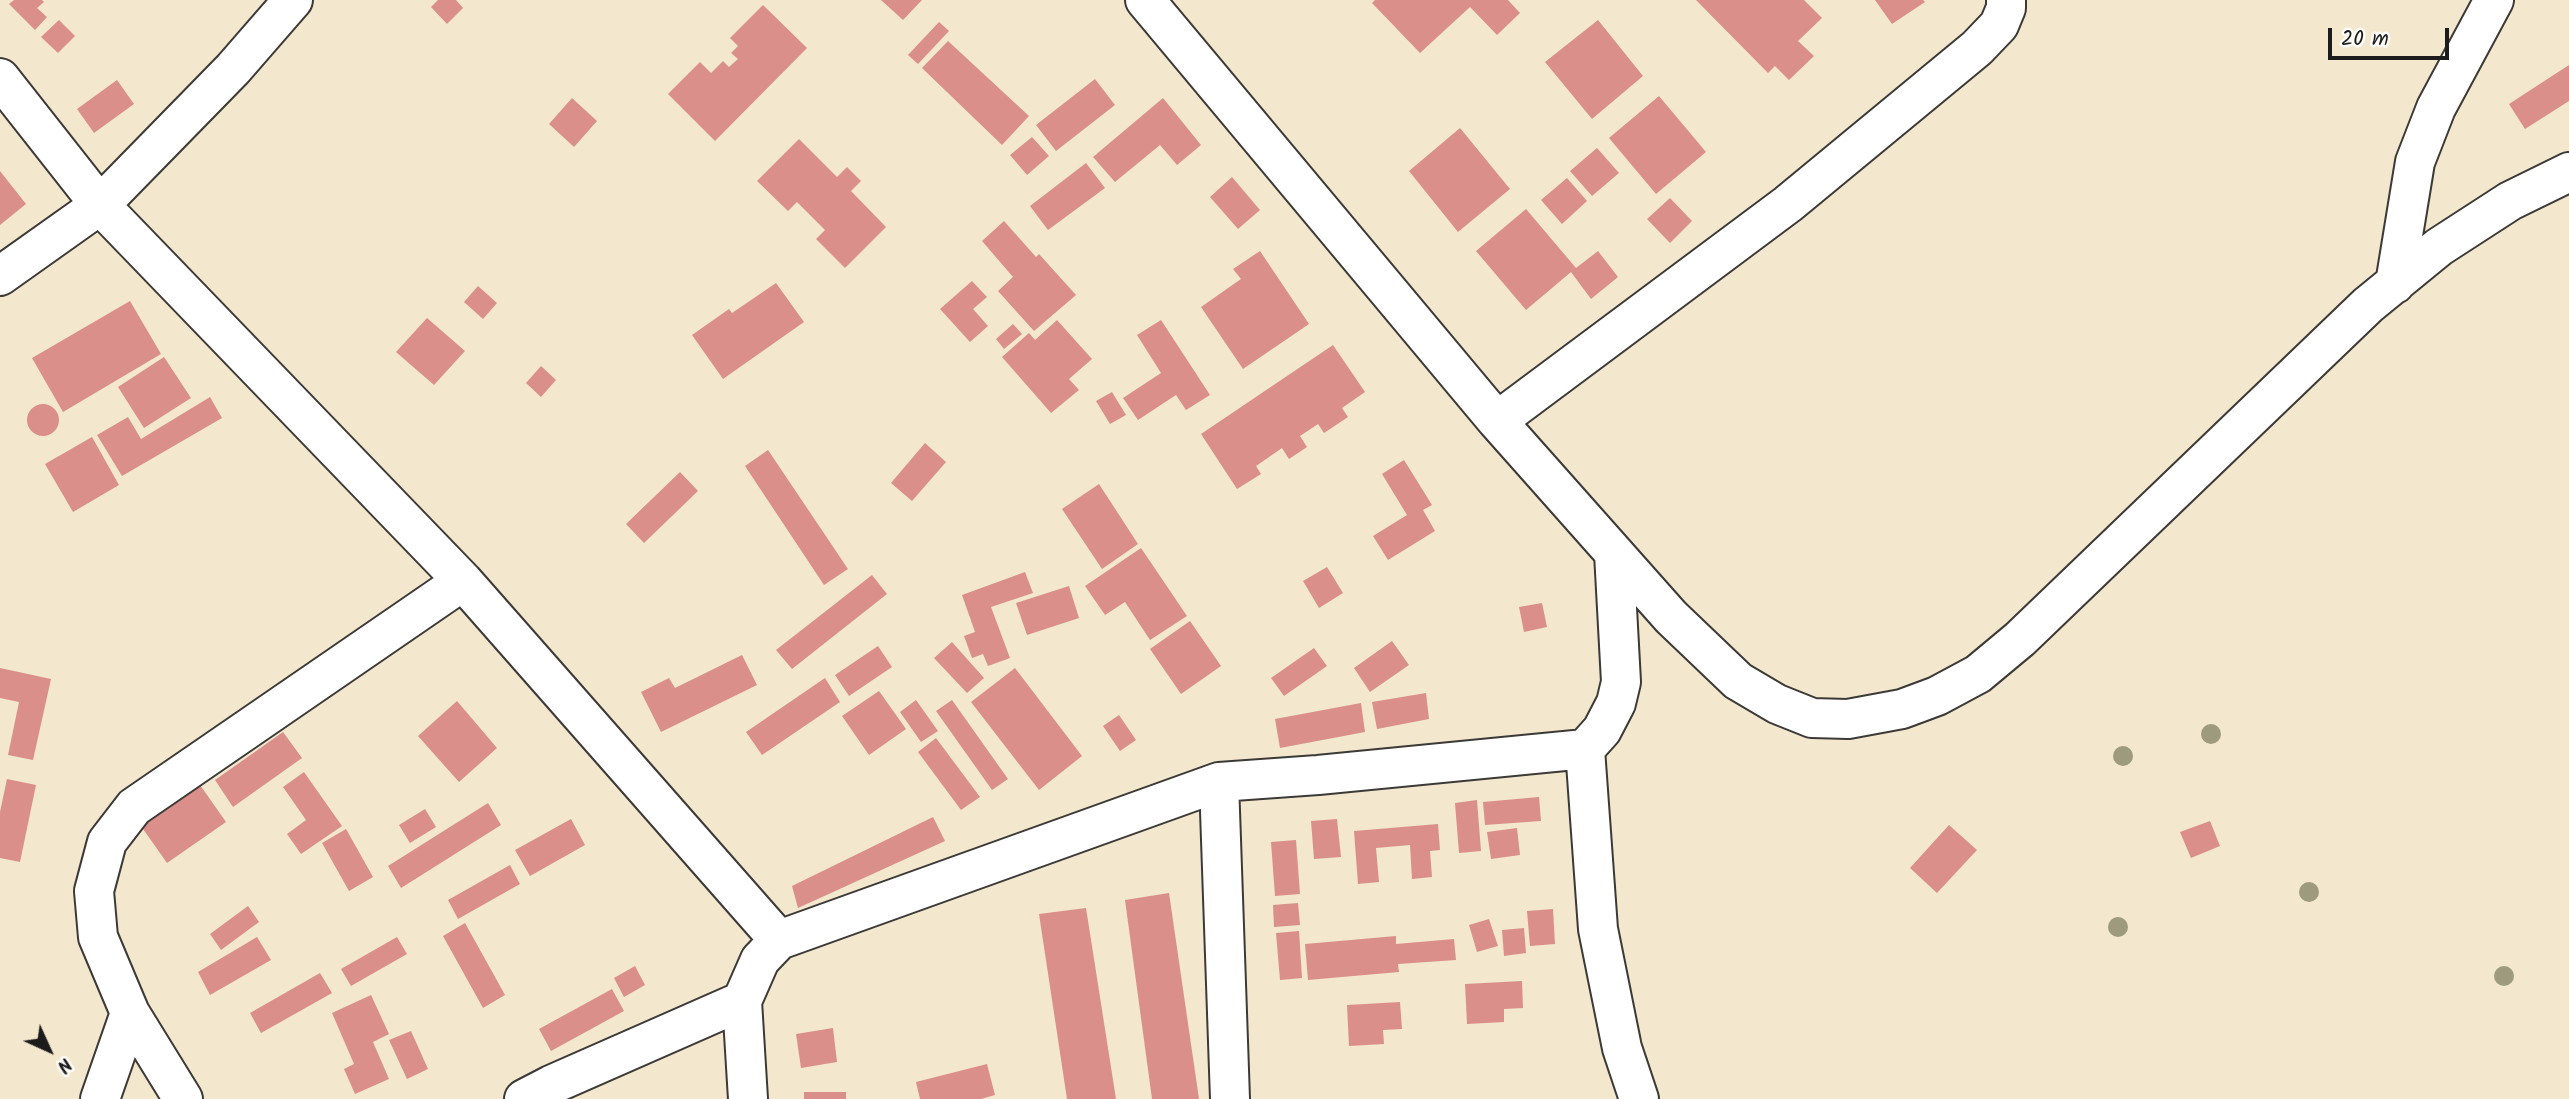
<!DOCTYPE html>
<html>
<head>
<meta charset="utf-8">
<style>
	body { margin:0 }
	#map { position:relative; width:2569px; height:1099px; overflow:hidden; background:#f3e7ce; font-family:Kalam,sans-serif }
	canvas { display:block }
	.north { position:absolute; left:14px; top:1015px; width:70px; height:70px; -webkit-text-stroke:5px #fdfcf7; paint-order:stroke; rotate:135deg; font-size:19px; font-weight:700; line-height:28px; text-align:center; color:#1c1c1c }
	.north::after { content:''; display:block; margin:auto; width:24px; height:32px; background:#1c1c1c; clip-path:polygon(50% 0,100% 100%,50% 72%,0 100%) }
	.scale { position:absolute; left:2328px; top:28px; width:121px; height:32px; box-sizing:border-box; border:4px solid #1c1c1c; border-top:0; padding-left:9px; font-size:21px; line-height:24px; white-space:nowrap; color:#1c1c1c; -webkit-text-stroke:5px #fdfcf7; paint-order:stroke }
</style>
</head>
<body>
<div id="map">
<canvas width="2569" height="1099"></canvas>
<div class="north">N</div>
<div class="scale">20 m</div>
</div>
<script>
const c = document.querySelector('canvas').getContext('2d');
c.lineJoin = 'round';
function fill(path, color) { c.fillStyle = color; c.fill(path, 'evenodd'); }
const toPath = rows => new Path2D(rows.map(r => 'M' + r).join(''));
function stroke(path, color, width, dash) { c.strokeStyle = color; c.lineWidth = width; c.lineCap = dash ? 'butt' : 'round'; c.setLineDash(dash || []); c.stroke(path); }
fill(toPath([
	[14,0,42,0,44,2,37,8,47,17,35,30,9,4],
	[438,0,456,0,463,8,447,24,431,7],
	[881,0,922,0,903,20],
	[1375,0,1508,0,1520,13,1497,35,1470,7,1420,53,1372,3],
	[1696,0,1804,0,1822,18,1798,41,1814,56,1789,80,1775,66,1768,73],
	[1875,0,1923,0,1925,2,1892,24],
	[763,5,807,48,715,141,668,94,700,62,711,73,723,61,729,67,738,59,731,53,738,46,730,38],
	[59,20,75,36,58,53,41,37],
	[1598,20,1643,76,1592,119,1545,62],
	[939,22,949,31,918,64,908,55],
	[948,41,1029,116,1002,145,922,68],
	[2569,65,2569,101,2525,129,2509,104],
	[1095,79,1115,105,1056,151,1036,125],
	[117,80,134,104,94,133,77,109],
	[1659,96,1706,152,1656,194,1609,138],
	[572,98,597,121,574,147,549,124],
	[1163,98,1201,145,1177,165,1160,145,1115,182,1093,157],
	[1460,128,1510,189,1458,232,1409,171],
	[1032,137,1049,156,1027,175,1010,155],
	[799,139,837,177,847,167,861,181,851,191,886,227,845,268,816,239,825,230,797,202,788,211,757,181],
	[1597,148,1619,173,1592,196,1570,171],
	[1086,163,1105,188,1048,230,1030,206],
	[0,171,26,204,0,225],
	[1232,177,1260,210,1238,229,1210,197],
	[1567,178,1587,201,1562,224,1541,200],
	[1670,198,1692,221,1670,243,1647,219],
	[1526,209,1576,268,1598,251,1618,277,1591,299,1571,272,1526,310,1476,251],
	[1004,221,1036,257,1039,254,1076,295,1034,331,998,291,1013,277,982,241],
	[1260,251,1309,324,1243,369,1201,307,1241,279,1233,269],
	[972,281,987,297,973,309,988,326,970,342,940,309],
	[776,283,804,322,723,379,692,335,729,309,732,313],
	[478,286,497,303,483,319,464,302],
	[130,301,161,354,63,412,32,358],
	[427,318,465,351,434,385,396,352],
	[1057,320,1092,359,1069,379,1079,390,1051,413,1002,357,1029,333,1035,340],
	[1161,320,1210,395,1186,410,1176,395,1138,420,1123,398,1161,373,1137,335],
	[1013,324,1022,334,1004,349,996,339],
	[1333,345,1365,392,1342,408,1348,417,1324,433,1318,424,1300,436,1307,447,1289,459,1282,448,1256,466,1261,474,1237,489,1201,434],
	[164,357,191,398,144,428,118,387],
	[541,366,556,380,541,397,526,383],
	[1112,392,1126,415,1110,424,1096,401],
	[210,397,222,418,122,476,97,435,128,417,141,439],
	'27 420a16 16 0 1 1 32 0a16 16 0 1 1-32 0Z',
	[92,437,119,485,73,512,45,464],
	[925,443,946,462,912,501,891,483],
	[768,450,848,569,824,585,745,466],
	[1404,460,1432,505,1423,510,1435,531,1388,560,1373,536,1407,515,1382,474],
	[680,472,698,491,644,543,626,524],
	[1099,484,1138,544,1102,569,1062,509],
	[1141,548,1187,616,1150,640,1125,602,1105,615,1085,586],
	[1327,567,1343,593,1319,608,1303,581],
	[1025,572,1033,593,991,607,1010,658,988,666,983,654,972,658,964,636,975,632,962,595],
	[872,575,887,594,792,669,776,650],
	[1069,586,1079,618,1027,635,1016,603],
	[1542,603,1547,627,1524,632,1519,607],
	[1190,621,1221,666,1181,694,1150,649],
	[1392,641,1409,665,1370,692,1354,668],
	[952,642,984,678,967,693,934,658],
	[878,646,892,667,849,696,835,675],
	[1314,648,1327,666,1284,696,1271,678],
	[742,655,757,685,661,732,641,692,669,678,675,688],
	[0,668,51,679,33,760,8,755,19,702,0,698],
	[1015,668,1082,756,1039,790,971,702],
	[825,678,840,702,762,755,746,732],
	[879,691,906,729,869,755,842,716],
	[1426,693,1429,719,1377,729,1372,702],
	[916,700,938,731,921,742,900,712],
	[952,700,1008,779,992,790,936,711],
	[457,701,497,748,459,782,418,736],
	[1361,703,1365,732,1280,748,1275,719],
	[1119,715,1136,740,1120,751,1103,726],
	[283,732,302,758,233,807,215,780],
	[936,738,980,797,961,810,918,752],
	[304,772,342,826,301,854,287,834,306,820,283,787],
	[7,779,36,785,20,862,0,858,0,812],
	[200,785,226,822,167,863,141,826],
	[1539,797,1541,821,1485,825,1483,802],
	[1477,800,1481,851,1459,853,1455,803],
	[488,803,501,825,401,888,388,866],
	[425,809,436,827,410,843,399,825],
	[933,817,945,841,798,908,792,886],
	[571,819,585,845,530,876,515,850],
	[1337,819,1341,857,1314,859,1311,821],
	[2210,821,2220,846,2191,858,2180,832],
	[1438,824,1440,850,1430,851,1432,877,1412,879,1410,845,1376,848,1379,882,1358,884,1354,831],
	[1949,825,1977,850,1937,893,1910,868],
	[1517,828,1520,855,1491,859,1487,832],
	[346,829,373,877,349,891,322,843],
	[1296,840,1300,894,1275,896,1271,842],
	[510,865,520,884,458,919,448,900],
	[1169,893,1199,1099,1152,1099,1125,900],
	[1298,903,1300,925,1274,927,1273,905],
	[248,906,259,922,221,950,210,934],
	[1086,908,1116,1099,1067,1099,1039,914],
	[1553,909,1555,944,1530,946,1527,911],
	[1489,919,1498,946,1477,952,1469,925],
	[465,923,505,995,483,1008,443,936],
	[1524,928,1526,953,1504,956,1502,930],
	[1299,931,1302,978,1280,980,1276,933],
	[1396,936,1396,944,1454,939,1456,960,1398,964,1399,972,1308,980,1305,944],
	[257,937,271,960,210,995,198,972],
	[397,937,407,954,351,986,341,969],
	[635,966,645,985,624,997,614,978],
	[320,973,332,993,261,1033,250,1013],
	[1522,981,1523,1008,1504,1009,1504,1022,1467,1024,1465,984],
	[612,989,624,1011,551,1051,539,1029],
	[371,995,389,1034,373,1042,389,1079,355,1094,344,1069,354,1064,332,1013],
	[1400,1002,1402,1029,1383,1030,1384,1044,1349,1046,1347,1005],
	[833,1028,837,1062,801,1068,796,1034],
	[411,1031,428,1069,407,1079,389,1040],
	[987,1064,995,1095,981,1099,920,1099,916,1082],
	[804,1092,846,1092,846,1099,804,1099]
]), '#da8f8b');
const street = toPath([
	[1145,0,1497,421,1671,617,1738,681,1777,704,1812,718,1848,719,1902,709,1937,696,1978,674,2020,639,2368,305,2439,247,2510,201,2569,172],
	[0,78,100,205,463,581,779,940],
	[0,276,100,205,233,69,293,0],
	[2395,284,2415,162,2436,108,2494,0],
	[1497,421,1788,204,1977,48,1999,25,2006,8,2006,0],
	[1585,749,1598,929,1622,1048,1639,1099],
	[1219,782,1230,1099],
	[100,1099,130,1013],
	[183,1099,130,1013,98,937,94,891,107,842,134,807,463,581],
	[524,1099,551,1085,742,1001],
	[748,1099,742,1001,760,960,779,940,1219,782,1318,775,1585,749,1602,730,1616,703,1621,682,1614,553]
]);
stroke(street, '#3c3a37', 42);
stroke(street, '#fff', 38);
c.fillStyle = '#9d9a7d';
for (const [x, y] of [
	[2211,734],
	[2123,756],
	[2309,892],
	[2118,927],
	[2504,976]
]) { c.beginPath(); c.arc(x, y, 10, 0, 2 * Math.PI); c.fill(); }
</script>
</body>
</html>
